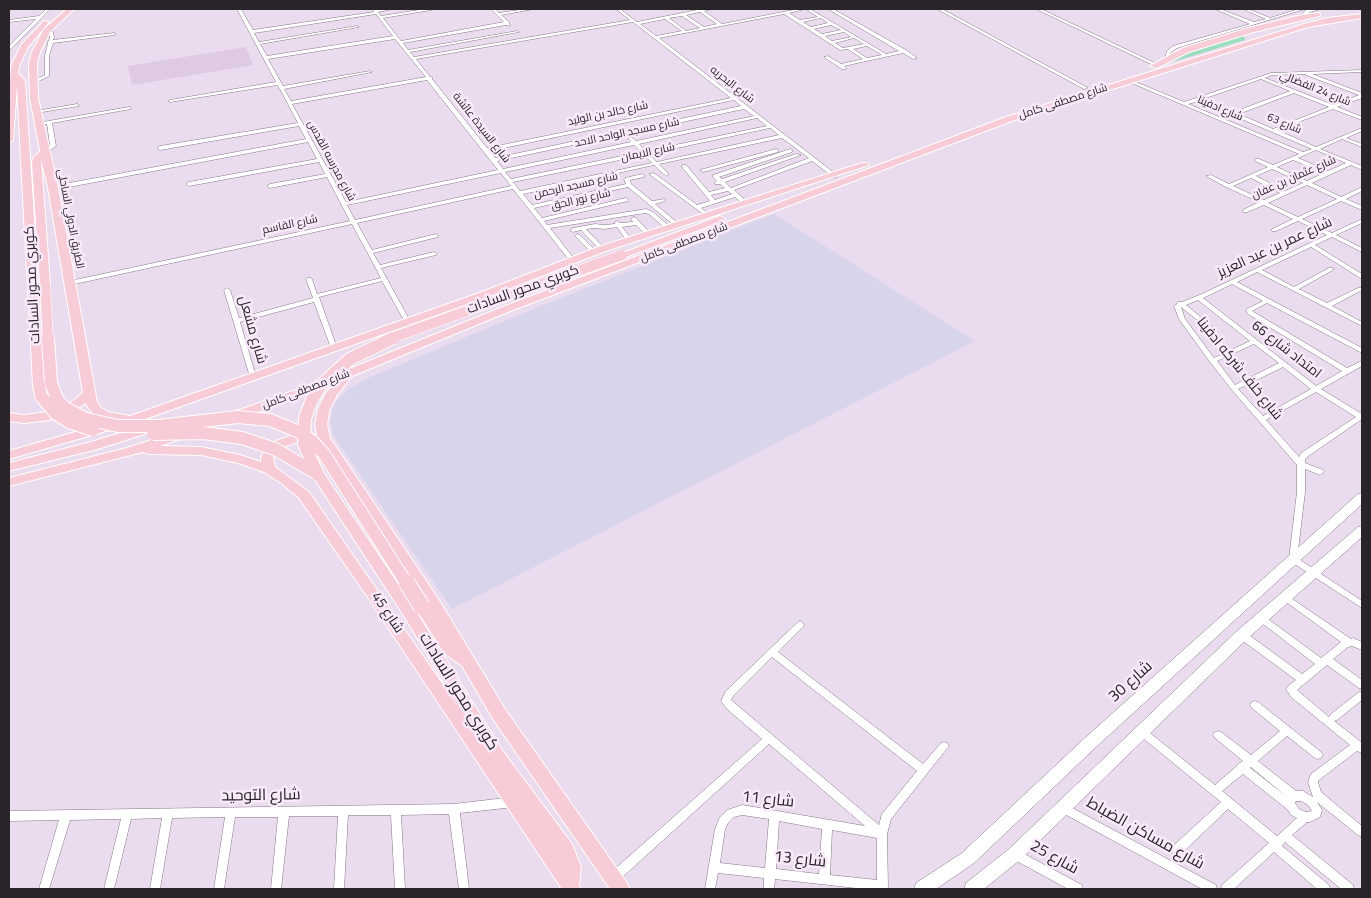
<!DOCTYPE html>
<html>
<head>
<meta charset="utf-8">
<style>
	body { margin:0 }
	#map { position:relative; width:1371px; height:898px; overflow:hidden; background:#ebdbee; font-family:"Titillium Web",sans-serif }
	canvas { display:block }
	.frame { position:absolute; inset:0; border:10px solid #29232a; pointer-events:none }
</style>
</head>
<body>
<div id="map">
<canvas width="1371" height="898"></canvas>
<div class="frame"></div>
</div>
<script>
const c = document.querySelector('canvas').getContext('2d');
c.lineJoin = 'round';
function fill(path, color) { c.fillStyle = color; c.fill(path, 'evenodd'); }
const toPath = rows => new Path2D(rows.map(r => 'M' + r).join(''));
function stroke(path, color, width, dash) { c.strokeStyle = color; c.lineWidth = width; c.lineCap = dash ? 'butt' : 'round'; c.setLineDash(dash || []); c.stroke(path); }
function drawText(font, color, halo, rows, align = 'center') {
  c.font = font + ' "Titillium Web",Cairo,sans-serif'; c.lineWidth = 5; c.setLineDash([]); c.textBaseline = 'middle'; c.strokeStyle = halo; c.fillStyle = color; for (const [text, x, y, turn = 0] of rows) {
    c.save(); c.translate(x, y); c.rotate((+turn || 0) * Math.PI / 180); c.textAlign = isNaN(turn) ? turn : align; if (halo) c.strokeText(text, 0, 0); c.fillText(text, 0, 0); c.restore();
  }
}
fill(toPath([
	[774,214,975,341,452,609,333,435,331,421,332,407,346,391,368,378,541,306]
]), '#d8d4ea');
fill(toPath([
	[246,47,253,65,132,85,128,66]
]), '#decae1');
fill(toPath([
	[1237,36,1244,37,1245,40,1172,62,1184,55]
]), '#9adebe');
const street = toPath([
	[46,9,50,9,11,49,9,49,9,46,36,19,9,22,9,20,39,16,46,9],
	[237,9,241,9,253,30,374,12,372,9,389,9,388,10,378,12,381,16,425,9,433,9,431,10,383,18,401,41,504,22,491,9,495,9,499,13,525,9,534,9,501,15,509,22,510,26,506,25,403,43,408,50,517,31,519,32,410,52,414,57,630,20,616,9,620,9,637,22,697,10,699,9,712,9,704,11,722,24,798,9,805,9,789,13,800,20,818,17,806,9,810,9,886,54,899,51,828,9,833,9,906,50,917,58,913,59,903,53,844,66,846,68,846,69,842,69,824,57,828,56,841,64,863,59,848,49,840,50,784,14,659,38,837,175,837,177,833,177,812,161,734,190,747,202,747,204,743,204,735,197,701,208,710,215,707,217,649,174,654,173,697,205,710,201,682,167,682,165,686,165,709,192,725,188,720,184,715,184,715,182,717,181,713,177,713,175,790,149,792,150,792,152,719,177,722,179,796,154,801,155,725,182,731,188,809,158,782,138,659,164,669,174,666,176,654,165,523,194,532,205,626,184,624,179,625,178,642,174,644,175,644,177,630,180,631,184,652,201,665,199,665,201,655,204,680,225,677,227,675,226,628,187,534,208,542,218,626,198,629,200,628,201,544,221,547,225,646,209,653,212,671,228,668,230,666,229,649,214,645,213,550,228,575,260,572,262,570,261,513,189,357,223,372,250,436,234,439,236,438,237,373,253,380,265,434,252,437,254,436,255,381,268,410,321,409,322,405,322,382,281,319,297,337,348,336,349,332,349,331,348,314,302,240,322,256,377,253,379,250,377,224,290,227,288,230,290,239,318,313,298,306,279,307,278,311,278,312,279,317,294,381,278,352,224,70,285,67,283,70,281,350,221,327,177,270,188,267,186,270,184,325,174,319,162,189,186,186,184,189,182,317,159,308,142,53,190,50,188,53,186,306,139,299,126,160,150,157,148,160,146,298,123,280,89,278,88,279,87,277,85,170,102,168,101,170,100,276,82,237,9],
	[700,12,717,24,704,27,686,15,700,12],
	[376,14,393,36,267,56,260,44,359,27,357,26,259,42,254,33,376,14],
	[682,16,700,28,686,31,669,18,682,16],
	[821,18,828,23,811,27,803,22,821,18],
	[665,19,682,31,656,36,640,24,665,19],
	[633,22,731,98,487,148,432,79,432,77,430,77,416,59,633,22],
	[831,25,841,30,822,34,814,29,831,25],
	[844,32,851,37,832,41,825,36,844,32],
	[854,38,864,44,843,48,835,43,854,38],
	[395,39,426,77,291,101,284,89,372,72,370,71,283,86,268,59,395,39],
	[867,46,882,55,867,58,853,49,867,46],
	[427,80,498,170,346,202,292,104,427,80],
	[734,100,741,106,495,158,489,151,734,100],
	[744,109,754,116,636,141,631,137,628,139,631,142,503,169,497,161,744,109],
	[757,118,767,126,646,151,639,144,757,118],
	[770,128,779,135,657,162,649,154,770,128],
	[634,145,641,152,511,179,505,172,634,145],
	[644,155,652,163,520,191,513,182,644,155],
	[501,173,511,186,355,220,347,205,501,173],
	[728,191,732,194,715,200,711,195,728,191],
	[937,9,942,9,1088,88,1084,89,937,9],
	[1036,9,1041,9,1159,65,1155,66,1036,9],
	[1215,9,1220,9,1254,22,1266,19,1243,9,1248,9,1270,18,1299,9,1305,9,1177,48,1171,52,1168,61,1164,61,1167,51,1173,46,1250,24,1215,9],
	[45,30,53,32,54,37,53,40,114,33,116,34,114,35,53,43,49,56,49,76,35,83,31,83,31,81,45,75,45,56,48,43,47,42,49,41,50,37,49,34,45,32,45,30],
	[1362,70,1362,72,1312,74,1362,93,1362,98,1337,107,1362,117,1362,120,1333,109,1277,130,1316,147,1362,128,1362,131,1346,138,1362,144,1362,147,1342,139,1320,149,1362,166,1362,170,1351,165,1312,183,1341,197,1362,187,1362,191,1346,199,1362,206,1362,210,1341,201,1302,219,1332,233,1362,219,1362,223,1336,235,1362,248,1362,252,1332,237,1315,245,1362,274,1362,279,1311,247,1262,270,1294,287,1329,268,1333,268,1333,270,1299,289,1327,303,1358,288,1362,288,1362,290,1332,306,1362,322,1362,326,1257,272,1237,282,1362,348,1362,353,1360,352,1267,303,1252,311,1347,368,1362,361,1362,366,1321,389,1362,414,1362,419,1307,457,1305,460,1305,463,1323,470,1324,472,1320,475,1305,469,1305,492,1297,558,1362,601,1362,608,1290,561,1289,559,1297,492,1297,465,1232,390,1210,362,1179,319,1174,306,1177,304,1178,302,1182,302,1202,294,1327,235,1298,221,1276,231,1272,231,1272,229,1293,219,1264,205,1247,212,1243,212,1243,210,1259,202,1226,187,1206,176,1211,175,1229,184,1268,167,1255,161,1255,159,1259,159,1273,165,1299,154,1127,81,1131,80,1184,102,1271,73,1362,70],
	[1306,74,1306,75,1359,95,1333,105,1265,78,1272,75,1306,74],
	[1261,79,1290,91,1234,112,1203,99,1261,79],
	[1294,93,1329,107,1273,129,1239,114,1294,93],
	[1199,101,1232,115,1312,149,1303,152,1188,104,1199,101],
	[1316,150,1346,163,1328,171,1298,158,1316,150],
	[1293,160,1324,173,1307,181,1277,167,1293,160],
	[1272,169,1303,183,1285,191,1256,176,1272,169],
	[1251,178,1280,193,1264,200,1233,186,1251,178],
	[1307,185,1337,199,1298,217,1268,203,1307,185],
	[1232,284,1263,301,1247,309,1246,310,1248,314,1342,371,1316,386,1203,298,1232,284],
	[1198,300,1250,341,1214,358,1185,319,1181,307,1211,331,1215,331,1216,330,1215,329,1186,305,1198,300],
	[1254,344,1279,363,1235,385,1217,361,1254,344],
	[1283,367,1311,389,1263,416,1238,389,1283,367],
	[1316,392,1356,417,1301,453,1299,457,1266,420,1316,392],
	[77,104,79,105,79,106,36,113,34,112,36,111,77,104],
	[129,107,131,108,131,109,52,123,56,146,46,153,41,152,50,145,47,124,39,125,37,124,37,123,129,107],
	[776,149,778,150,778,152,703,172,700,170,776,149],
	[634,217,636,218,650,233,650,235,646,235,636,225,622,227,632,240,629,242,627,241,617,227,604,229,595,228,586,229,604,248,605,249,602,251,600,250,581,230,573,232,570,230,573,228,595,224,604,225,615,224,615,222,617,221,620,223,633,222,631,219,634,217],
	[578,234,580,235,596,251,596,253,592,253,575,236,578,234],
	[1285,594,1351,639,1353,638,1362,642,1362,650,1352,646,1348,647,1333,659,1362,680,1362,689,1359,688,1327,665,1297,690,1329,717,1331,714,1359,692,1362,691,1362,700,1337,720,1334,721,1361,742,1362,753,1357,751,1319,780,1318,782,1321,792,1362,826,1362,837,1358,835,1317,802,1322,810,1320,817,1310,822,1307,822,1292,835,1353,885,1354,889,1341,889,1285,842,1282,846,1329,885,1330,889,1317,889,1274,852,1234,889,1221,889,1222,885,1269,843,1228,809,1181,854,1177,855,1173,854,1172,850,1173,846,1221,802,1139,735,1137,732,1139,729,1142,728,1145,729,1215,785,1237,766,1238,764,1243,761,1215,738,1213,735,1215,732,1218,731,1221,732,1251,755,1280,731,1252,708,1250,705,1252,702,1255,701,1258,702,1321,752,1323,755,1321,758,1318,759,1315,758,1287,736,1258,761,1296,791,1303,791,1313,797,1308,782,1311,774,1350,745,1291,697,1286,689,1288,686,1296,680,1239,638,1238,635,1239,632,1242,631,1245,632,1302,674,1315,664,1258,620,1257,618,1258,616,1261,615,1264,616,1321,658,1341,642,1282,599,1281,597,1282,595,1285,594],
	[1251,767,1287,797,1250,768,1251,767],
	[1243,774,1288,810,1291,815,1297,818,1277,836,1222,791,1243,774],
	[1296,801,1301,801,1308,805,1312,811,1306,812,1299,809,1295,803,1296,801],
	[800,621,803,623,804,625,803,627,778,652,923,764,941,743,944,742,947,743,949,746,891,819,887,834,888,889,865,889,775,879,774,889,764,889,764,878,718,873,715,889,705,889,715,829,720,817,727,810,742,805,865,826,769,744,617,882,613,883,609,882,608,878,609,874,762,739,727,709,721,701,726,691,797,623,800,621],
	[772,657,917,771,882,814,879,825,731,700,733,696,772,657],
	[742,815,769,819,765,868,720,863,725,829,728,823,734,817,742,815],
	[779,821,822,829,819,874,776,869,779,821],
	[832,830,877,838,877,880,830,875,832,830],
	[514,797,518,799,519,802,518,805,514,807,460,813,469,889,459,889,449,814,401,815,405,889,395,889,391,815,348,815,344,889,334,889,338,816,289,816,281,889,271,889,278,817,235,817,224,889,214,889,225,817,172,818,160,889,150,889,162,818,131,819,114,889,104,889,121,819,70,820,49,889,39,889,59,820,9,821,9,811,454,804,514,797],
	[1063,803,1216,885,1217,889,1202,889,1059,811,1058,808,1059,805,1063,803],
	[1015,849,1082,885,1083,889,1068,889,1011,858,1010,854,1011,850,1015,849]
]);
const secondary = toPath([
	[1310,9,1321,9,1310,12,1304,18,1300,18,1300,16,1306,10,1310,9],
	[1362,493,1362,504,1096,747,974,863,936,889,914,889,916,883,962,853,1086,737,1358,494,1362,493],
	[1362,526,1362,537,1247,639,1021,859,984,889,964,889,966,883,1009,849,1237,631,1358,527,1362,526]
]);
const primary = toPath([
	[67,9,74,9,50,32,40,52,37,63,38,98,58,188,97,402,101,408,108,412,130,416,479,293,598,247,862,163,868,163,869,165,606,251,487,297,134,423,9,459,9,451,114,421,93,414,85,403,78,409,49,420,24,423,9,421,9,413,24,415,47,412,70,403,83,393,48,188,41,159,50,284,45,287,40,284,32,163,33,158,40,151,30,98,29,63,32,52,44,29,67,9],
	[1318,13,1320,14,1320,16,1254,32,1189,52,1157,68,1150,66,1183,48,1248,28,1302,15,1318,13],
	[1362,14,1362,18,1308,27,1012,121,513,310,352,376,337,395,330,409,327,424,330,438,437,597,505,709,627,883,630,889,610,889,493,719,462,666,444,653,415,607,417,603,425,602,318,438,316,440,297,442,284,447,273,457,275,467,309,492,459,708,404,616,312,475,313,472,323,472,414,608,502,750,572,844,581,867,579,885,581,889,562,889,369,599,299,498,281,483,264,472,238,463,201,455,148,454,143,452,9,486,9,478,123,449,180,431,186,435,184,438,160,446,201,447,240,455,261,462,261,457,266,448,276,441,295,434,312,433,317,436,315,424,318,409,326,393,334,384,236,420,228,420,226,417,228,414,307,386,505,306,1006,117,1304,24,1327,18,1362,14],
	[44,21,49,22,28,47,19,66,18,73,25,81,45,385,39,389,33,385,17,85,13,140,9,143,9,94,11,66,22,44,44,21],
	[720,216,725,219,723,221,626,257,622,258,617,255,720,216],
	[156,422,162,426,160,429,98,449,9,471,9,463,91,442,156,422]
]);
stroke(street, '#867788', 1);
stroke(secondary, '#867788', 1);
stroke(primary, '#fff', 2);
fill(street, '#fff');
fill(secondary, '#fff');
fill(primary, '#f8ccd7');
const primaryBridgeFar2 = toPath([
	[45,284,48,339],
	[389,339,622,255]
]);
const primaryBridgeFar1 = toPath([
	[48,338,51,383,57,399,65,408,86,419,118,426,158,426,238,417,270,420,297,431,312,441,324,454,407,584],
	[39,385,41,396,55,413,69,422,93,430],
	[153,434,203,433,242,438,275,449,316,473],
	[318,475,304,444,305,418,311,402,320,386,350,359,393,338]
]);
const primaryBridge = toPath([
	[407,583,422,607]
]);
stroke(primaryBridgeFar2, '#fff', 11, []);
stroke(primaryBridgeFar1, '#fff', 14, []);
stroke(primaryBridge, '#fff', 18, []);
stroke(primaryBridgeFar2, '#f8ccd7', 10);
stroke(primaryBridgeFar1, '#f8ccd7', 12);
stroke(primaryBridge, '#f8ccd7', 16);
drawText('11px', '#29232a', '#f9e9fb', [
	["شارع البحريه",732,85,38],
	["شارع 24 الفضالي",1315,89,22],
	["شارع مصطفى كامل",1063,102,-18],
	["شارع ادفينا",1220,109,23],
	["شارع خالد بن الوليد",608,114,-12],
	["شارع 63",1284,124,23],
	["شارع السيدة عائشة",481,128,52],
	["شارع مسجد الواحد الاحد",627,133,-12],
	["شارع الايمان",648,153,-12],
	["شارع مدرسه القدس",331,161,62],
	["شارع عثمان بن عفان",1294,178,-24],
	["شارع مسجد الرحمن",576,186,-13],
	["شارع نور الحق",581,200,-13],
	["الطريق الدولي الساحلى",70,219,79],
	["شارع القاسم",290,225,-12],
	["شارع مصطفى كامل",684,243,-21],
	["شارع مصطفى كامل",306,390,-21]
]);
drawText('14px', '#29232a', '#f9e9fb', [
	["شارع عمر بن عبد العزيز",1275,248,-25],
	["كوبري محور السادات",33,285,-93],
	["كوبري محور السادات",523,290,-20],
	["شارع مشعل",252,330,74],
	["امتداد شارع 66",1286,350,38],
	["شارع خلف شركه ادفينا",1239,369,51],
	["شارع 45",387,613,56]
]);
drawText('16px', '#29232a', '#f9e9fb', [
	["شارع 30",1131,682,-42],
	["كوبري محور السادات",458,692,58],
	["شارع التوحيد",261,796,-1],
	["شارع 11",768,800,6],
	["شارع مساكن الضباط",1145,834,29],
	["شارع 25",1054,858,29],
	["شارع 13",800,860,6]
]);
</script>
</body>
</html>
